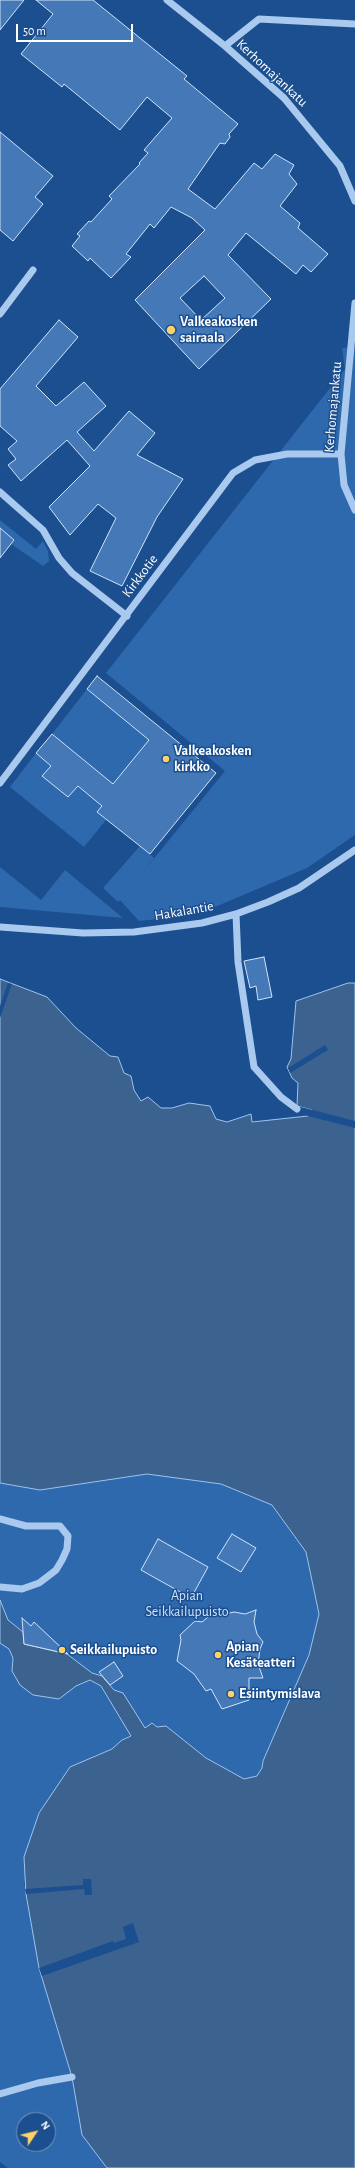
<!DOCTYPE html>
<html>
<head>
<meta charset="utf-8">
<style>
	body { margin:0 }
	#map { position:relative; width:355px; height:2168px; overflow:hidden; background:#1b4f8f; font-family:"Alegreya Sans",sans-serif }
	canvas { display:block }
	.north { position:absolute; left:16px; top:2112px; width:40px; height:40px; box-sizing:border-box; background:#1b4f8f; border:1px solid #7695bc; border-radius:50%; rotate:55deg; font-size:11px; font-weight:700; line-height:16px; text-align:center; color:#fff }
	.north::after { content:''; display:block; margin:auto; width:14px; height:18px; background:#ffd166; clip-path:polygon(50% 0,100% 100%,50% 72%,0 100%) }
	.scale { position:absolute; left:16px; top:24px; width:117px; height:18px; box-sizing:border-box; border:2px solid #fff; border-top:0; padding-left:5px; font-size:12px; line-height:14px; white-space:nowrap; color:#fff; -webkit-text-stroke:3px #1b4f8f; paint-order:stroke }
</style>
</head>
<body>
<div id="map">
<canvas width="355" height="2168"></canvas>
<div class="north">N</div>
<div class="scale">50 m</div>
</div>
<script>
const c = document.querySelector('canvas').getContext('2d');
c.lineJoin = 'round';
function fill(path, color) { c.fillStyle = color; c.fill(path, 'evenodd'); }
const toPath = rows => new Path2D(rows.map(r => 'M' + r).join(''));
function stroke(path, color, width, dash) { c.strokeStyle = color; c.lineWidth = width; c.lineCap = dash ? 'butt' : 'round'; c.setLineDash(dash || []); c.stroke(path); }
function drawText(font, color, halo, rows, align = 'center') {
  c.font = font + ' "Alegreya Sans",sans-serif'; c.lineWidth = 3; c.setLineDash([]); c.textBaseline = 'middle'; c.strokeStyle = halo; c.fillStyle = color; for (const [text, x, y, turn = 0] of rows) {
    c.save(); c.translate(x, y); c.rotate((+turn || 0) * Math.PI / 180); c.textAlign = isNaN(turn) ? turn : align; if (halo) c.strokeText(text, 0, 0); c.fillText(text, 0, 0); c.restore();
  }
}
fill(toPath([
	[355,347,355,835,307,868,215,907,168,918,139,921,120,900,118,902,103,888,140,846,154,858,139,877,225,771,106,673,345,369,342,348],
	[0,520,36,549,43,541,48,551,49,561,43,566,11,544,14,540,0,528],
	[87,689,149,740,113,784,52,734],
	[36,753,51,766,43,776,68,797,78,786,102,806,97,812,106,820,84,847,10,787],
	[0,867,41,900,65,870,123,918,0,907],
	[147,1474,221,1484,272,1505,306,1552,319,1614,309,1655,263,1761,262,1768,257,1776,244,1779,206,1758,166,1727,157,1727,152,1724,122,1740,112,1749,94,1756,24,1882,39,1968,72,2077,82,2135,107,2168,8,2168,0,2162,0,1483,40,1490],
	[24,2120,48,2120,48,2144,24,2144]
]), '#2e69ad');
const water = toPath([
	[0,979,47,997,76,1028,110,1056,118,1057,124,1073,131,1076,134,1090,141,1101,148,1097,161,1108,172,1108,189,1103,210,1106,216,1119,227,1122,251,1114,252,1122,308,1116,312,1110,297,1106,298,1083,292,1078,287,1067,291,1059,296,1001,348,983,355,983,355,2168,107,2168,82,2135,72,2077,39,1968,26,1894,24,1857,39,1813,70,1767,112,1749,122,1740,131,1736,101,1686,90,1680,76,1686,59,1699,33,1695,20,1685,12,1671,13,1658,9,1649,0,1643,0,1600,8,1620,23,1632,24,1644,67,1654,92,1673,102,1676,114,1690,123,1693,145,1728,152,1723,157,1727,166,1726,206,1758,244,1779,257,1776,262,1768,263,1761,309,1655,319,1614,306,1552,272,1505,221,1484,147,1474,40,1490,0,1483,0,979]
]);
fill(water, '#3c6290');
stroke(water, '#9cc4f0', 1);
fill(toPath([
	[8,983,12,984,0,1018,0,1006],
	[325,1045,328,1050,290,1073,288,1068],
	[297,1106,355,1121,355,1128,308,1116,304,1114,309,1111,297,1108],
	[83,1879,91,1879,92,1895,85,1895,84,1889,26,1894,25,1889,83,1885],
	[133,1923,139,1942,42,1976,39,1968,113,1941,114,1943,126,1939,123,1927]
]), '#1b4f8f');
const building = toPath([
	[0,0,24,0,0,30,0,0],
	[36,0,93,0,187,76,184,79,238,124,229,134,230,137,225,144,220,143,188,189,215,209,254,163,262,169,275,154,294,165,289,174,297,184,280,206,300,223,298,228,328,254,311,272,303,265,296,274,246,233,228,255,271,299,199,369,135,300,205,230,192,218,171,207,154,228,150,224,126,254,131,257,111,278,90,258,88,261,72,246,80,236,77,234,89,221,91,222,112,199,109,196,140,164,139,163,148,153,144,150,172,118,147,97,120,130,64,84,62,87,21,54,53,14,36,0],
	[204,276,225,298,201,320,180,298,204,276],
	[0,132,53,176,35,197,43,204,13,241,0,230,0,132],
	[59,320,78,337,36,386,56,406,84,382,106,406,77,432,94,451,129,411,155,433,137,455,183,479,157,517,122,586,90,571,116,518,98,504,70,535,49,507,90,466,67,440,21,481,8,465,16,459,8,449,17,441,0,426,0,389,59,320],
	[0,528,14,540,0,558,0,528],
	[97,676,216,773,150,854,97,812,102,806,78,786,68,797,42,776,51,766,36,753,52,734,113,784,149,740,87,689,97,676],
	[264,957,272,997,258,1000,256,986,250,988,244,961,264,957],
	[232,1534,256,1548,241,1572,217,1558,232,1534],
	[158,1539,208,1567,191,1598,141,1570,158,1539],
	[256,1610,254,1622,257,1634,263,1642,260,1649,258,1664,263,1678,249,1678,249,1700,222,1709,211,1689,206,1691,194,1674,177,1661,181,1640,180,1635,195,1621,202,1622,213,1613,221,1615,234,1612,245,1614,256,1610],
	[22,1618,31,1626,34,1622,68,1654,24,1644,22,1618],
	[114,1662,123,1676,110,1685,99,1672,114,1662]
]);
fill(building, '#4478b7');
stroke(building, '#cfe3fa', 1);
stroke(toPath([
	[167,0,225,46,284,98,340,166,355,201],
	[225,46,259,19,355,24],
	[355,303,341,454,344,485,355,510],
	[0,314,33,270],
	[0,492,43,530,59,558,72,573,127,616],
	[0,783,233,473,255,460,287,454,341,454],
	[236,914,238,962,254,1067,281,1097,297,1109],
	[0,927,83,933,134,932,202,923,236,914,268,902,299,888,355,850],
	[0,1519,26,1526,60,1526,68,1536,67,1549,62,1560,56,1570,47,1577,39,1583,22,1589,0,1587],
	[0,2094,38,2083,72,2077]
]), '#a9c9ee', 7);
for (const [x, y, r, color] of [
	[171,330,5,"#ffd166"],
	[166,759,4,"#ffd166"],
	[62,1650,4,"#ffd166"],
	[218,1655,4,"#ffd166"],
	[231,1694,4,"#ffd166"]
]) { const dot = new Path2D(); dot.arc(x, y, r, 0, 2 * Math.PI); c.fillStyle = color; c.fill(dot); stroke(dot, '#1b4f8f', 1.5); }
drawText('14px', '#fff', '#1b4f8f', [
	["Kerhomajankatu",272,73,43],
	["Kerhomajankatu",333,407,-85],
	["Kirkkotie",140,576,-53],
	["Hakalantie",184,911,-10]
]);
drawText('bold 14px', '#fff', '#1b4f8f', [
	["Valkeakosken",180,322],
	["sairaala",180,338],
	["Valkeakosken",174,751],
	["kirkko",174,767],
	["Apian",226,1647],
	["Kesäteatteri",226,1663],
	["Seikkailupuisto",70,1650],
	["Esiintymislava",239,1694]
], 'left');
drawText('14px', '#cfe3fa', '#1b4f8f', [
	["Apian",187,1596],
	["Seikkailupuisto",187,1612]
]);
</script>
</body>
</html>
